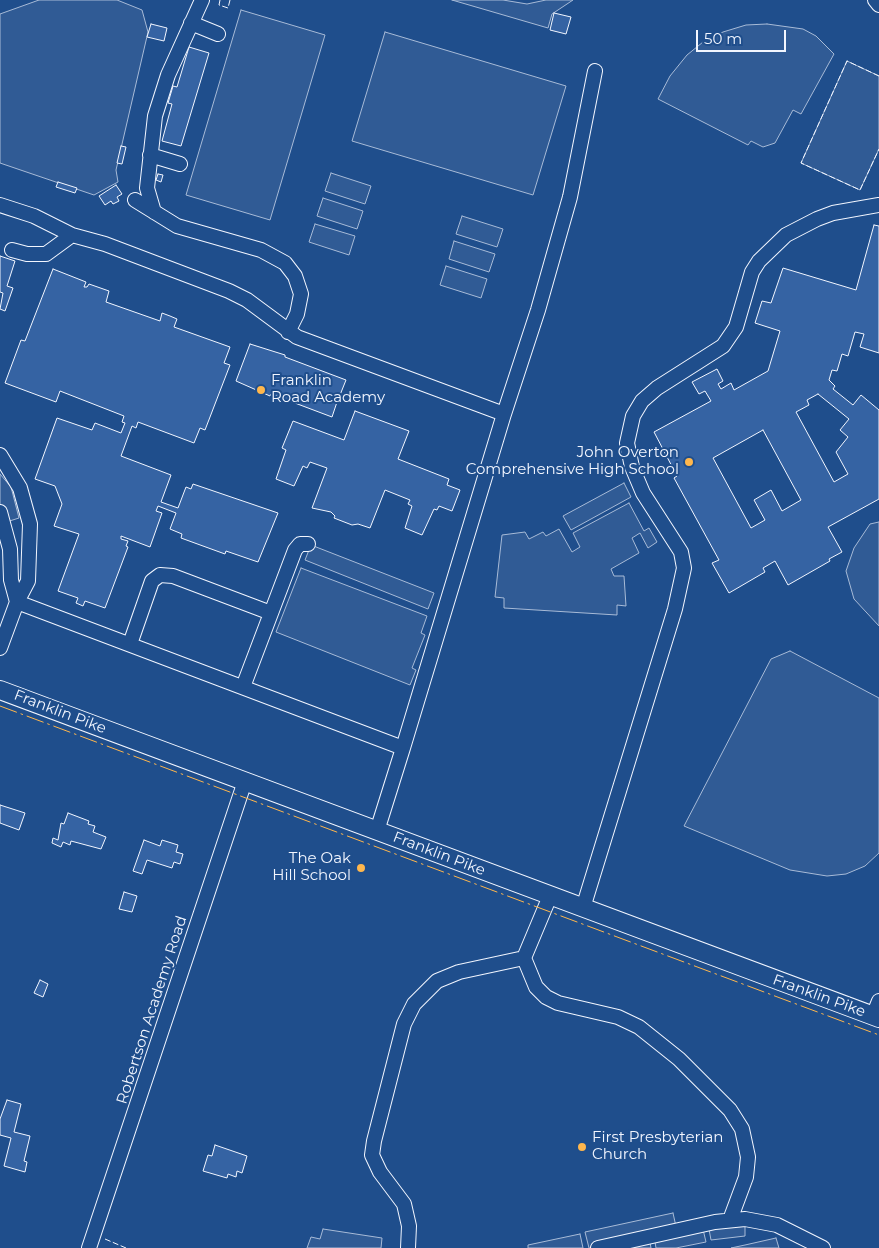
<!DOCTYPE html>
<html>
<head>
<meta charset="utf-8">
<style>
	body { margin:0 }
	#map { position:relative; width:879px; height:1248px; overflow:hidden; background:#1f4e8c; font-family:Montserrat,sans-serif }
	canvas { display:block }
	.scale { position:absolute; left:696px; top:30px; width:90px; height:22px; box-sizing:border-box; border:2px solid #f2f6ff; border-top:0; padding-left:6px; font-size:15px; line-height:18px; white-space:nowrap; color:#f2f6ff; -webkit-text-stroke:4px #1f4e8c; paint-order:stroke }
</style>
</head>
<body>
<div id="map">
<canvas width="879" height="1248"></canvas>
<div class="scale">50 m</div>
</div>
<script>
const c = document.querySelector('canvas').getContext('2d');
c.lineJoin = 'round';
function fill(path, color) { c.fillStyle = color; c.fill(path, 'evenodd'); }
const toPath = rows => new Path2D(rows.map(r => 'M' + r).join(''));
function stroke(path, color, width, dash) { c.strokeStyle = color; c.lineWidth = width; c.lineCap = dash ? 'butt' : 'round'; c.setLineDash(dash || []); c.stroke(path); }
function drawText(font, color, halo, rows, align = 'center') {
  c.font = font + ' Montserrat,sans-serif'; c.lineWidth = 4; c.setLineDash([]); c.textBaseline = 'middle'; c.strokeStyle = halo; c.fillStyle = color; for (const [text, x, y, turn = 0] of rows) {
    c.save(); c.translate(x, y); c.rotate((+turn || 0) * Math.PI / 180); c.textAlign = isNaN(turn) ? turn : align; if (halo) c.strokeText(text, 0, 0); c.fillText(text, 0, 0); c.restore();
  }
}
const built = toPath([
	[39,0,117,0,142,10,148,32,116,170,118,182,94,195,0,163,0,14,39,0],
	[452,0,503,0,527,4,546,0,573,0,552,14,548,28,452,0],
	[241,10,325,35,270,220,186,195,241,10],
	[767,24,803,29,816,36,834,54,801,114,793,110,775,143,763,147,751,141,748,145,658,99,670,76,687,55,703,42,723,32,746,25,767,24],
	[385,32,566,86,533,195,352,141,385,32],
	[847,61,879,76,879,149,860,190,801,163,847,61],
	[331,173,371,186,365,204,325,191,331,173],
	[323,198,363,211,357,229,317,216,323,198],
	[462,216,503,229,497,247,456,234,462,216],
	[315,224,355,236,349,255,309,242,315,224],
	[454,241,495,254,489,272,449,259,454,241],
	[446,266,487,279,481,298,440,285,446,266],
	[0,474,11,487,19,518,0,524,0,474],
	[624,483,631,497,571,530,563,516,624,483],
	[629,503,644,531,649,528,657,542,648,548,640,533,632,538,639,553,611,569,614,576,624,576,626,606,617,605,617,615,504,608,504,598,495,597,502,535,525,532,529,539,543,532,546,536,559,529,572,552,580,547,573,533,629,503],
	[879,522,879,626,854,599,846,571,854,548,870,524,879,522],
	[311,545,434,593,428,609,305,560,311,545],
	[301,568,427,616,421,633,425,635,412,668,416,670,410,685,276,632,301,568],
	[790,651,879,698,879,853,865,866,846,874,827,876,790,870,684,826,771,659,790,651],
	[673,1213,677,1231,702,1225,706,1242,676,1248,656,1248,654,1236,649,1237,651,1248,589,1248,585,1232,673,1213],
	[745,1219,745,1236,711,1240,708,1224,745,1219],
	[323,1229,382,1238,381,1248,307,1248,311,1237,320,1239,323,1229],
	[580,1234,583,1248,528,1248,528,1245,580,1234],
	[776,1238,779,1248,731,1248,745,1245,776,1238]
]);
fill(built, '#305b95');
stroke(built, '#a8bbd7', 1);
const building = toPath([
	[554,13,571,17,566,34,550,30,554,13],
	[151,24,167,28,164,41,147,37,151,24],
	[189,47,209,53,181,146,162,141,172,104,168,103,173,86,177,87,189,47],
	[121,146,126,147,122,164,117,163,121,146],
	[158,174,163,175,161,182,156,180,158,174],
	[58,182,77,188,75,193,56,187,58,182],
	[116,185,122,194,117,197,119,201,113,204,111,201,105,205,99,196,116,185],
	[874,225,879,226,879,353,860,347,864,334,855,332,848,356,842,354,837,371,832,370,829,380,835,386,833,389,853,405,861,395,879,410,879,499,828,527,842,552,829,559,830,561,788,585,775,561,763,568,765,572,729,593,712,563,719,560,674,478,677,476,654,432,711,401,705,391,699,394,692,382,717,369,723,381,718,384,721,389,731,383,734,390,768,371,780,331,755,323,762,301,771,303,783,268,856,290,874,225],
	[818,394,849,419,840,430,848,437,836,452,848,474,834,482,796,412,809,405,807,400,818,394],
	[763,430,801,500,782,511,771,490,754,500,765,520,751,528,713,458,763,430],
	[0,256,15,261,7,286,13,288,5,311,0,309,3,293,0,292,0,256],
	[53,269,86,282,84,287,87,287,89,284,109,291,106,302,160,321,162,313,170,316,177,319,174,327,230,347,224,363,230,365,205,430,200,428,194,443,138,422,136,428,132,426,121,456,171,475,161,502,178,508,186,487,191,489,193,484,278,513,258,562,226,551,225,554,181,538,182,534,170,529,176,513,158,506,156,511,162,513,150,547,121,536,121,539,128,541,126,546,128,547,105,608,85,601,83,606,76,603,78,598,58,591,79,534,54,526,62,504,55,486,35,479,57,418,92,430,95,423,121,433,125,423,122,422,124,416,60,391,56,402,5,383,21,340,25,341,53,269],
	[250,344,285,355,285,357,346,380,340,395,344,396,341,403,337,402,332,417,271,394,270,396,236,381,250,344],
	[355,411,409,431,398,459,449,479,447,485,460,490,452,511,439,506,437,510,434,509,422,535,405,528,412,506,408,504,410,500,385,490,370,528,358,524,352,525,334,518,335,516,331,512,312,508,327,468,310,462,307,468,303,466,294,486,276,479,286,450,282,448,293,421,344,440,355,411],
	[0,805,25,813,19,830,0,823,0,805],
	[68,813,89,821,88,824,95,826,93,832,106,837,101,849,71,841,70,845,63,842,61,847,52,843,53,838,58,840,61,823,64,824,68,813],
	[144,840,160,846,162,840,178,845,176,852,183,854,180,864,174,862,172,868,147,860,142,874,133,871,144,840],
	[124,892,137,896,132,912,119,909,124,892],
	[40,980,48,984,43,997,34,993,40,980],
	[7,1100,21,1104,14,1132,30,1136,24,1161,27,1162,25,1172,4,1166,11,1138,0,1135,0,1119,7,1100],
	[215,1145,247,1156,242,1173,237,1171,236,1177,228,1174,227,1178,203,1171,208,1155,212,1156,215,1145]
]);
fill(building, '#3563a3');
stroke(building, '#f2f6ff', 1);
const minor = toPath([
	[875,0,879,5],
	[191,23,218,34],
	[150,155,180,164],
	[135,200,177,226,261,250,285,263,295,276,301,294,297,314,288,332],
	[0,205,34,216,72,235,105,244,229,291,247,300,297,337,504,414,403,748],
	[154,212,147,188,155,116,168,75,202,0],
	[12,250,27,254,46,254,72,235],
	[504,414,538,310,570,197,595,71],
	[0,455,20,488,30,524,28,581,17,602,11,580,10,549,0,512],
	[130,644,152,581,160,575,173,576,271,613],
	[0,648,17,602,403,748,377,831],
	[243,687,295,550,300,544,308,544],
	[583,908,675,609,684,568,681,552,643,493,632,467,627,443,633,416,642,401,657,388,723,346,736,327,752,272,759,261,786,235,817,219,833,213,879,205],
	[524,958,550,896],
	[873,1016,879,1001],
	[89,1248,245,781],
	[408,1248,409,1226,404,1204,380,1172,372,1155,374,1141,404,1024,414,1004,437,981,459,972,524,958,536,987,546,997,558,1003,618,1017,639,1027,679,1059,730,1110,742,1129,748,1157,746,1177,730,1220],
	[598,1248,715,1222,745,1219,777,1225,823,1248]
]);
const major = toPath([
	[0,690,879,1018]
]);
stroke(minor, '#f2f6ff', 16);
stroke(major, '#f2f6ff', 20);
stroke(minor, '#1f4e8c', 14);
stroke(major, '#1f4e8c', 18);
stroke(toPath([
	[220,0,219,5,228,8,230,0],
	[879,76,847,61,801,163,860,190,879,149],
	[105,1239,126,1248]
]), '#f2f6ff', 1, [6, 2.5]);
stroke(toPath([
	[0,706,879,1035]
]), '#ffb74d', 1, [18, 4, 2.5, 4]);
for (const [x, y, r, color] of [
	[261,390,5,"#ffb74d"],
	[689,462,5,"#ffb74d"],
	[361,868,5,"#ffb74d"],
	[582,1147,5,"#ffb74d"]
]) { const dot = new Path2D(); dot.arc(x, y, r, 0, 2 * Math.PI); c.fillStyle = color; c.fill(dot); stroke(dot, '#1f4e8c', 2); }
drawText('15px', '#f2f6ff', '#1f4e8c', [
	["Franklin",271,381],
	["Road Academy",271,398],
	["John Overton",679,453,"right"],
	["Comprehensive High School",679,470,"right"],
	["The Oak",351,859,"right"],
	["Hill School",351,876,"right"],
	["First Presbyterian",592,1138],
	["Church",592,1155]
], 'left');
drawText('15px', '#f2f6ff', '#1f4e8c', [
	["Franklin Pike",60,712,21],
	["Franklin Pike",439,854,21],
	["Franklin Pike",819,996,20],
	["Robertson Academy Road",152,1010,-72]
]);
</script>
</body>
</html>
